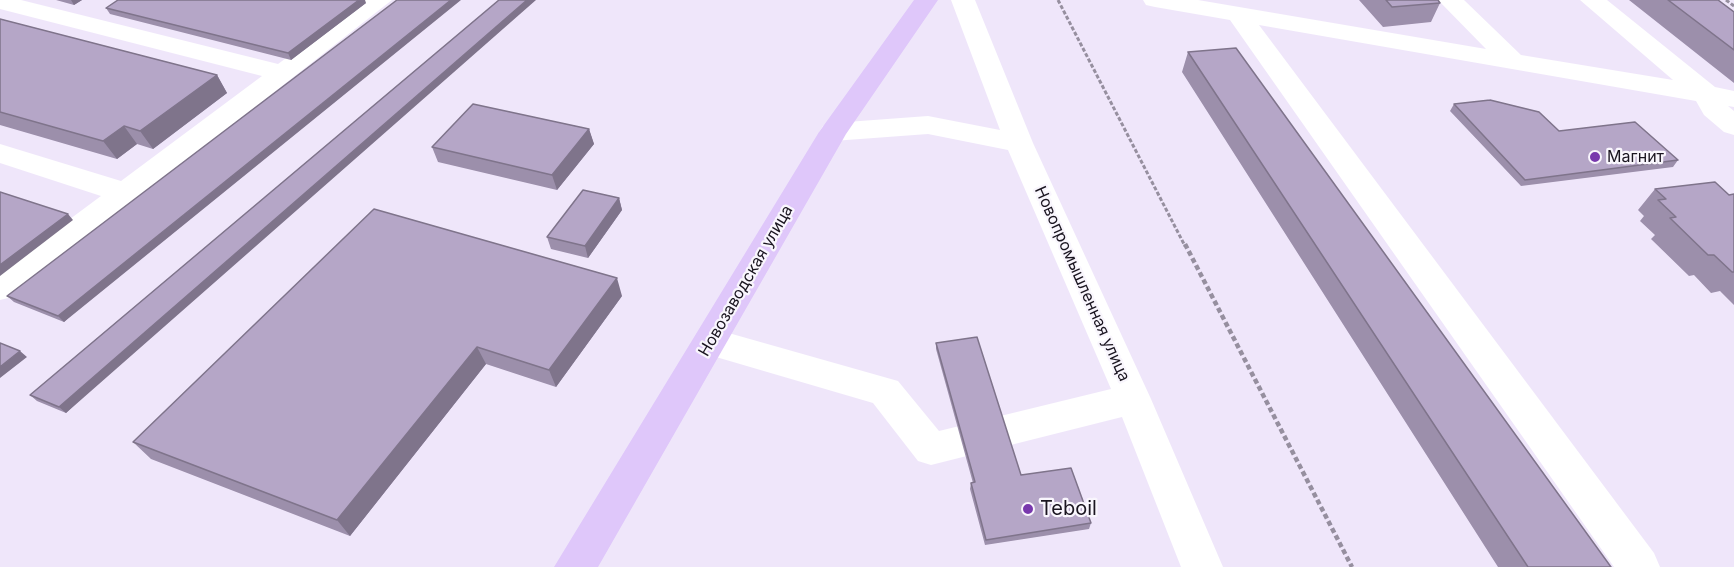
<!DOCTYPE html>
<html>
<head>
<meta charset="utf-8">
<style>
	body { margin:0 }
	canvas { display:block; background:#efe6fa }
</style>
</head>
<body>
<canvas width="1734" height="567"></canvas>
<script>
const c = document.querySelector('canvas').getContext('2d');
c.lineJoin = 'round';
const toPath = rows => new Path2D(rows.map(r => 'M' + r).join(''));
function stroke(path, color, width, dash) { c.strokeStyle = color; c.lineWidth = width; c.lineCap = dash ? 'butt' : 'round'; c.setLineDash(dash || []); c.stroke(path); }
function fill(path, color) { c.fillStyle = color; c.fill(path, 'evenodd'); }
function drawText(font, color, halo, rows, align = 'center') {
  c.font = font + ' Inter,sans-serif'; c.lineWidth = 4.5; c.setLineDash([]); c.textBaseline = 'middle'; c.strokeStyle = halo; c.fillStyle = color; for (const [text, x, y, turn = 0] of rows) {
    c.save(); c.translate(x, y); c.rotate((+turn || 0) * Math.PI / 180); c.textAlign = isNaN(turn) ? turn : align; if (halo) c.strokeText(text, 0, 0); c.fillText(text, 0, 0); c.restore();
  }
}
stroke(toPath([
	[1058,0,1185,246],
	[1726,0,1734,6]
]), '#968f9f', 3, [4, 2]);
stroke(toPath([
	[1185,244,1352,567]
]), '#968f9f', 4.5, [5, 3]);
fill(toPath([
	[0,0,21,0,278,64,365,0,392,0,12,297,0,300,0,271,101,196,0,163,0,144,121,181,262,76,0,9,0,0],
	[951,0,975,0,1033,143,1151,399,1223,567,1181,567,1122,417,931,465,918,461,873,403,699,352,694,342,699,332,711,328,898,381,939,431,1111,389,1008,150,928,134,833,141,823,138,819,132,823,126,833,123,928,116,1000,130,951,0],
	[1143,0,1198,0,1486,49,1438,0,1464,0,1521,55,1673,80,1580,0,1607,0,1715,87,1734,91,1734,107,1728,106,1734,111,1734,135,1724,132,1704,115,1696,101,1259,25,1654,553,1660,567,1614,567,1230,20,1155,7,1146,5,1143,0]
]), '#fff');
fill(toPath([
	[914,0,938,0,846,134,598,567,554,567,819,132,914,0]
]), '#dfc7fa');
fill(toPath([
	[56,0,82,0,74,5],
	[397,0,64,322,14,302,7,296],
	[499,0,66,413,37,401,30,395],
	[1359,0,1438,0,1440,3,1431,22,1383,27],
	[1629,0,1718,0,1734,12,1734,83],
	[366,3,291,60,110,14,106,8],
	[0,19,217,75,227,93,153,149,137,144,117,159,0,125],
	[1188,52,1611,567,1498,567,1182,72],
	[1454,104,1559,131,1678,160,1673,167,1521,186,1450,111],
	[589,129,594,144,557,190,438,162,432,147],
	[1655,189,1729,195,1734,194,1734,305,1720,291,1711,293,1694,275,1689,276,1651,239,1655,235,1640,221,1644,216,1638,210],
	[619,198,622,210,588,258,551,249,547,237],
	[622,296,556,387,486,364,350,536,151,459,133,442],
	[936,343,1021,475,1091,523,1089,529,985,545,970,489,971,483,973,483,936,349]
]), '#9c8fab');
fill(toPath([
	[71,0,82,0,74,5],
	[359,0,365,0,366,3,291,60,288,53],
	[451,0,461,0,64,322,58,316],
	[527,0,536,0,66,413,59,407],
	[217,75,227,93,153,149,140,131],
	[124,126,137,144,117,159,103,141],
	[589,129,594,144,557,190,552,175],
	[619,198,622,210,588,258,585,246],
	[68,214,73,220,0,276,0,265],
	[617,278,622,296,556,387,549,370],
	[477,347,486,364,350,536,337,520],
	[20,351,27,357,0,378,0,367]
]), '#7f748b');
const building = toPath([
	[118,0,359,0,288,53,106,8,118,0],
	[397,0,451,0,58,316,7,296,397,0],
	[499,0,527,0,59,407,30,395,499,0],
	[1386,0,1438,0,1440,3,1392,7,1386,0],
	[1668,0,1718,0,1734,12,1734,50,1668,0],
	[0,19,217,75,140,131,124,126,103,141,0,112,0,19],
	[1236,48,1611,567,1528,567,1188,52,1236,48],
	[1490,100,1539,112,1559,131,1635,122,1678,160,1525,180,1454,104,1490,100],
	[473,104,589,129,552,175,432,147,473,104],
	[1715,182,1729,195,1734,194,1734,272,1732,272,1714,255,1708,255,1670,218,1676,217,1658,200,1666,199,1655,189,1715,182],
	[583,190,619,198,585,246,547,237,583,190],
	[0,192,68,214,0,265,0,192],
	[374,209,617,278,549,370,477,347,337,520,133,442,374,209],
	[977,337,1021,475,1071,468,1091,523,986,540,971,483,975,482,936,343,977,337],
	[0,343,20,351,0,367,0,343]
]);
fill(building, '#b5a6c7');
stroke(building, '#7f748b', 1.5);
for (const [x, y, r, color] of [
	[1595,157,6,"#7838ad"],
	[1028,509,6,"#7838ad"]
]) { const dot = new Path2D(); dot.arc(x, y, r, 0, 2 * Math.PI); c.fillStyle = color; c.fill(dot); stroke(dot, '#f9f6fd', 2); }
drawText('16px', '#1a1520', '#f9f6fd', [
	["Магнит",1607,157]
], 'left');
drawText('16px', '#1a1520', '#f9f6fd', [
	["Новозаводская улица",746,281,-60],
	["Новопромышленная улица",1082,284,66]
]);
drawText('20px', '#1a1520', '#f9f6fd', [
	["Teboil",1040,509]
], 'left');
</script>
</body>
</html>
